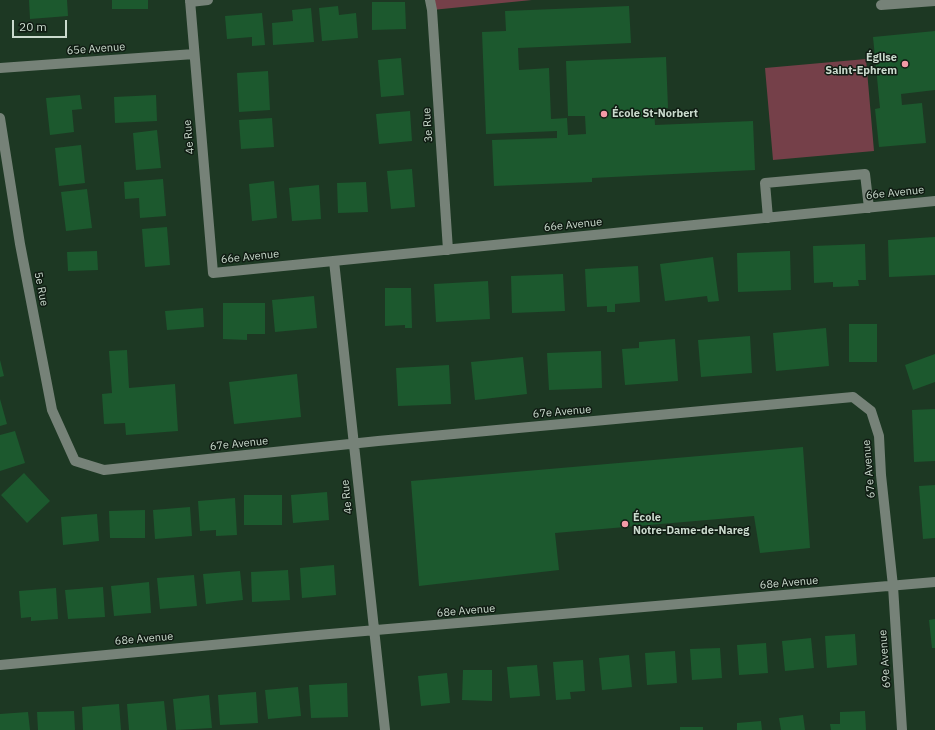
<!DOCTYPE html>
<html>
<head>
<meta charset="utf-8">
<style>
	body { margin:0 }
	#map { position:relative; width:935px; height:730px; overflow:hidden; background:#1d3823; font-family:"IBM Plex Sans",sans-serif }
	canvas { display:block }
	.scale { position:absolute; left:12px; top:20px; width:55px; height:18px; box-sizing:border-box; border:2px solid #cadacd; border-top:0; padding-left:5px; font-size:12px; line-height:14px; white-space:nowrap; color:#cadacd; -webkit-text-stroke:3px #101c13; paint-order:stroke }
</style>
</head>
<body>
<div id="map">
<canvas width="935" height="730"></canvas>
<div class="scale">20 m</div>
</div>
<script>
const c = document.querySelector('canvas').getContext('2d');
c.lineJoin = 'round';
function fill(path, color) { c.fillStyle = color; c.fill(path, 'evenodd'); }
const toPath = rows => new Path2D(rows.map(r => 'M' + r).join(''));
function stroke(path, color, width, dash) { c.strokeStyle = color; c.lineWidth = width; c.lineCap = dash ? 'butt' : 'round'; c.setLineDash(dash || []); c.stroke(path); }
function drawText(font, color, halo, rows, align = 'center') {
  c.font = font + ' "IBM Plex Sans",sans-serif'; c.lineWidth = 3; c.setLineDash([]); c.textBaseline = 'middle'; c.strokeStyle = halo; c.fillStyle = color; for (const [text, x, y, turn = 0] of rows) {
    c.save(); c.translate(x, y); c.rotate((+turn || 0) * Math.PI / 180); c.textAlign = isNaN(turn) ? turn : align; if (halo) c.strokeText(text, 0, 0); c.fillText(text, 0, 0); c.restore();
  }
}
fill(toPath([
	[430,0,532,0,432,10],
	[866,59,874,151,773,160,765,68]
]), '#754049');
fill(toPath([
	[29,0,67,0,68,16,30,19],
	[112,0,148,0,148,9,112,9],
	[372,2,405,2,406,29,372,30],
	[338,6,339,15,356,13,358,38,322,41,319,8],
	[629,6,631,43,518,48,519,70,549,68,551,119,567,118,568,135,586,134,585,116,568,116,566,61,666,57,668,108,654,108,655,125,753,121,755,170,592,178,592,182,494,186,492,140,557,138,557,131,486,134,482,32,506,31,505,11],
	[311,8,314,42,273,45,272,23,293,21,292,10],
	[262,13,265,45,252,46,252,37,227,39,225,16],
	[935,31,935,90,901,94,902,105,922,103,926,143,879,147,875,109,880,108,873,37],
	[401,58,404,95,381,97,378,60],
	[268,71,270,110,239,112,237,73],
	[80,95,82,109,72,110,74,132,50,135,46,98],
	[156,95,157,121,115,123,114,97],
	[410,111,412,141,379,144,376,114],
	[272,118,274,147,241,149,239,120],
	[157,130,161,168,136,170,133,133],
	[81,145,85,183,59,186,55,148],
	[412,169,415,207,391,209,387,171],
	[163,179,166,216,140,218,139,198,125,199,124,182],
	[274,181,277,218,252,221,249,184],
	[366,182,368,212,338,213,337,183],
	[319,185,321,219,292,221,289,188],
	[87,189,92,228,66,231,61,192],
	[167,227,170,265,145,267,142,229],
	[935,237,935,275,889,277,888,240],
	[865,244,866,280,858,280,859,286,833,287,833,282,814,283,813,246],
	[97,251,98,270,68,271,67,252],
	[790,251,791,290,738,292,737,253],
	[713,257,719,301,708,302,707,296,665,301,660,264],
	[638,266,640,302,615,304,615,312,607,312,607,306,587,307,585,269],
	[563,274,565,311,512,313,511,276],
	[488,281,490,319,436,322,434,284],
	[385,288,411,288,412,328,405,328,405,325,385,326],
	[314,296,317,328,275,332,272,300],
	[223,303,265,303,265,334,247,334,247,340,223,339],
	[203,308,204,327,167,330,165,311],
	[849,324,877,324,877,362,849,362],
	[826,328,829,366,776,371,773,333],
	[750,336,752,373,701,377,698,340],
	[675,339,678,381,625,385,622,349,639,348,639,342],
	[127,350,129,388,175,384,178,431,126,435,125,423,104,424,102,394,112,393,109,351],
	[601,351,602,388,549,390,547,353],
	[935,354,935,382,913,390,905,365],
	[523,357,527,394,475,400,471,362],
	[0,360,4,376,0,377],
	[449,365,451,404,398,406,396,368],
	[297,374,301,417,234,424,229,382],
	[0,399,7,424,0,426],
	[935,409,935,461,914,462,912,410],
	[15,431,25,463,0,471,0,435],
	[803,447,810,548,760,553,754,516,555,533,559,570,419,586,411,481],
	[24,473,50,501,27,523,1,495],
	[935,485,935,538,923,539,919,486],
	[327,492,329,520,293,523,291,495],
	[244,495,282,495,282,525,244,525],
	[235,498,237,535,216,536,216,530,200,531,198,501],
	[190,507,192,536,155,539,153,510],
	[145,510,145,538,110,538,109,511],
	[97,514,99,541,63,545,61,517],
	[334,565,336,595,302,598,300,568],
	[288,570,290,600,252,602,251,572],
	[240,571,243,600,206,604,203,574],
	[194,575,197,606,160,609,157,578],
	[149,582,151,613,114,616,111,586],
	[103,587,105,617,68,619,65,590],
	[56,588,58,619,31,621,31,617,21,618,19,591],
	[935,619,935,648,932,648,929,620],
	[855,634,857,665,827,668,825,636],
	[811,638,814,668,785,671,782,641],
	[766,643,768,673,739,675,737,645],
	[720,648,722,678,692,680,690,649],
	[675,651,677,683,647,685,645,653],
	[629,655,632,687,602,690,599,658],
	[583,660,585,691,570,692,571,699,556,700,553,662],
	[537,665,540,696,510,698,507,667],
	[463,670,492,670,492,701,462,700],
	[447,673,450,703,421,706,418,676],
	[347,683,348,717,311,718,309,685],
	[298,687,301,716,268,719,265,690],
	[256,692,258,723,220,725,218,695],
	[209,695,212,728,176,730,173,699],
	[164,701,167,730,129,730,127,704],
	[119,704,121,730,83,730,82,707],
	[74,711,75,730,38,730,37,712],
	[865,711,866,730,831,730,830,724,840,724,840,712],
	[28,712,30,730,0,730,0,714],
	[803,715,805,730,781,730,779,718],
	[761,721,762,730,737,730,737,723],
	[680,727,703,727,703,730,680,730]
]), '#1c592e');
stroke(toPath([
	[190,0,213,273,935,201],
	[430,0,432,10,448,250],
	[190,2,208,0],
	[881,5,935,1],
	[0,68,194,54],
	[0,118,20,244,52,410,75,461,104,470,378,441,853,397,871,411,879,436,881,475,893,586,902,730],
	[768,218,765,183,865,174,869,208],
	[334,261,385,730],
	[0,665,318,635,935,582]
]), '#768278', 10);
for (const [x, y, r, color] of [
	[905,64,4,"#f39aa7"],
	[604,114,4,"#f39aa7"],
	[625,524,4,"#f39aa7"]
]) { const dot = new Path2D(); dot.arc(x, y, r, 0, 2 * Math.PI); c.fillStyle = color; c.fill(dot); stroke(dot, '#101c13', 1.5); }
drawText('11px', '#cadacd', '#101c13', [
	["65e Avenue",96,49,-4],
	["3e Rue",428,125,-94],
	["4e Rue",189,137,-95],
	["66e Avenue",895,193,-6],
	["66e Avenue",573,225,-6],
	["66e Avenue",250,257,-6],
	["5e Rue",41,289,79],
	["67e Avenue",562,412,-5],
	["67e Avenue",239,444,-6],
	["67e Avenue",869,469,-95],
	["4e Rue",347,497,-96],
	["68e Avenue",789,583,-5],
	["68e Avenue",466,611,-5],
	["68e Avenue",144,639,-5],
	["69e Avenue",885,659,-94]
]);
drawText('bold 11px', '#cadacd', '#101c13', [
	["Église",897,58,"right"],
	["Saint-Ephrem",897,71,"right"],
	["École St-Norbert",612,114],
	["École",633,518],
	["Notre-Dame-de-Nareg",633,531]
], 'left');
</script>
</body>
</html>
